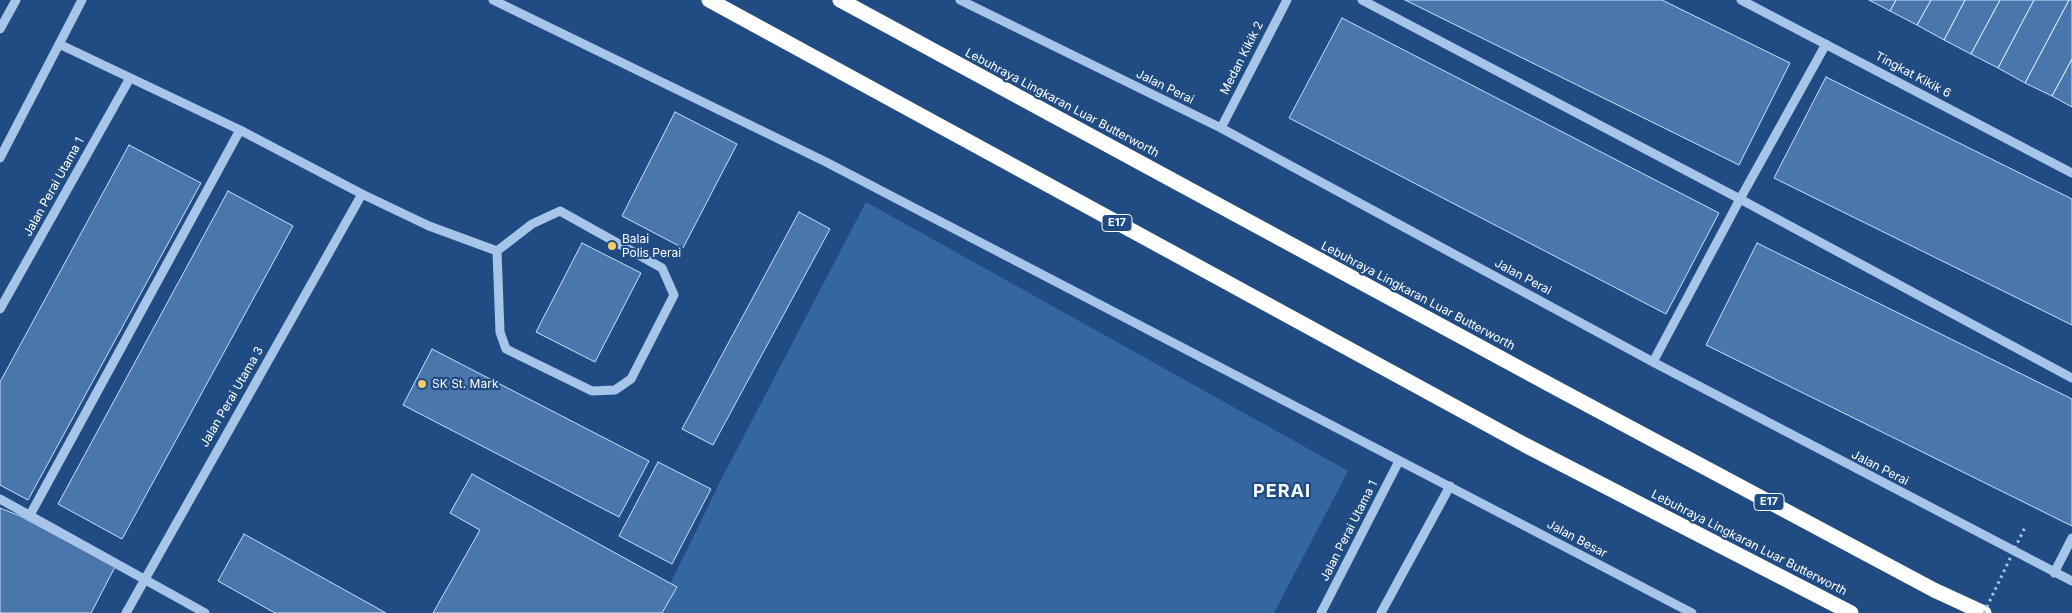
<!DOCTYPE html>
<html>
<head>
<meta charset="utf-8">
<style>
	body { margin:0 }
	canvas { display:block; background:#204c83 }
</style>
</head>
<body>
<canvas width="2072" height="613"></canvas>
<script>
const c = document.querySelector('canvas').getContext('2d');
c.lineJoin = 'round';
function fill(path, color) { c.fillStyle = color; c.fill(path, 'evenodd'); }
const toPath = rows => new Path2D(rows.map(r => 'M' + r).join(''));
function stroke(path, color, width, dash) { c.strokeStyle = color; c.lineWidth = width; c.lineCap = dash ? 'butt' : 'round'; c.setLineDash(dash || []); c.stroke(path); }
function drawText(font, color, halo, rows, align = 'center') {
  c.font = font + ' Inter,sans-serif'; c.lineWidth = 4.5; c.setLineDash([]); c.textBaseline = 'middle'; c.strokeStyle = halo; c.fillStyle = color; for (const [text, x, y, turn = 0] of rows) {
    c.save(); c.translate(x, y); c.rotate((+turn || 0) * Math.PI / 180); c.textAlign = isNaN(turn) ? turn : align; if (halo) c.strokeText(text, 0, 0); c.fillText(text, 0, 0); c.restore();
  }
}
fill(toPath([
	[866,202,1348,471,1274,613,656,613,722,478]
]), '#3466a1');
const building = toPath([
	[1405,0,1662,0,1790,63,1739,165,1405,0],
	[1869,0,1896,0,1890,11,1869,0],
	[1896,0,1931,0,1917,25,1890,11,1896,0],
	[1931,0,1965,0,1944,40,1917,25,1931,0],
	[1965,0,2000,0,1971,54,1944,40,1965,0],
	[2000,0,2034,0,1998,68,1971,54,2000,0],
	[2034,0,2069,0,2025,83,1998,68,2034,0],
	[2069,0,2072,0,2072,59,2052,96,2025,83,2069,0],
	[1342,18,1719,213,1666,314,1289,118,1342,18],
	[2072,59,2072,107,2052,96,2072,59],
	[1826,77,2072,199,2072,325,1774,178,1826,77],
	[675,112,737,144,683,248,622,216,675,112],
	[129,145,201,183,28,500,0,485,0,382,129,145],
	[228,191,293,226,122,539,58,504,228,191],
	[799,212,830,229,713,445,682,429,799,212],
	[582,243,641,273,595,362,536,332,582,243],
	[1757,243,2072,399,2072,526,1706,345,1757,243],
	[432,349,649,461,619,517,403,405,432,349],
	[658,462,711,489,672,564,619,536,658,462],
	[472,474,677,587,662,613,433,613,480,530,450,513,472,474],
	[0,508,20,516,115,567,91,613,0,613,0,508],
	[244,534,386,613,275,613,218,581,244,534]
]);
fill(building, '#4976ab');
stroke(building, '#cbdff7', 1);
stroke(toPath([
	[493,0,826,162,1692,613],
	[960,0,1221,128,1653,362,2072,581],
	[1362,0,1740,199,2072,378],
	[1741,0,2072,173],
	[0,29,16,0],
	[59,44,240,130,362,194,429,226,497,251],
	[1221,128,1287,0],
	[0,158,82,0],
	[560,211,662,268,674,295,631,379,615,390,592,391,506,349,500,332,497,251,532,224,560,211],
	[0,309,130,78],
	[1653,362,1740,199,1826,44],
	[0,499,205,613],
	[30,515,240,130],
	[2054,573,2072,538],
	[126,613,362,194],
	[1321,613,1399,461],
	[1381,613,1450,486]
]), '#a7c5e9', 9);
stroke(toPath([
	[709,0,1525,445,1851,613],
	[840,0,1556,388,1934,590,1984,613]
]), '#fff', 15);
stroke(toPath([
	[1984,613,2026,525]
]), '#a7c5e9', 3, [2.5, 4]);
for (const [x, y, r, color] of [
	[612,246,5,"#f6cc68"],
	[422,384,5,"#f6cc68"]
]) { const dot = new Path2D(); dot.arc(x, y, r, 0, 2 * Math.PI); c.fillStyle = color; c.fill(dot); stroke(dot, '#204c83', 2); }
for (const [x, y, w] of [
	[1117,223,30],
	[1769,502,30]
]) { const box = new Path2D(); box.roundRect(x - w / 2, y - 8.5, w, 17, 4); c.fillStyle = '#204c83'; c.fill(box); stroke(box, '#fff', 1); }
drawText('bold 11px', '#fff', null, [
	["E17",1117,223],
	["E17",1769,502]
]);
drawText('12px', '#fff', '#204c83', [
	["Medan Kikik 2",1242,58,-63],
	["Tingkat Kikik 6",1913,75,28],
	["Jalan Perai",1165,87,26],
	["Lebuhraya Lingkaran Luar Butterworth",1062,103,28],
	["Jalan Perai Utama 1",54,187,-61],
	["Jalan Perai",1523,277,28],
	["Lebuhraya Lingkaran Luar Butterworth",1418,296,28],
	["Jalan Perai Utama 3",232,397,-60],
	["Jalan Perai",1880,468,27],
	["Jalan Perai Utama 1",1349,531,-63],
	["Jalan Besar",1577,539,28],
	["Lebuhraya Lingkaran Luar Butterworth",1749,543,27]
]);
drawText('12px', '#fff', '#204c83', [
	["Balai",622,239],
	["Polis Perai",622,253],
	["SK St. Mark",432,384]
], 'left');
c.letterSpacing = '1px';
drawText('bold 18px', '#fff', '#204c83', [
	["PERAI",1282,492]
]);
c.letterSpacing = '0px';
</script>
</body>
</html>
